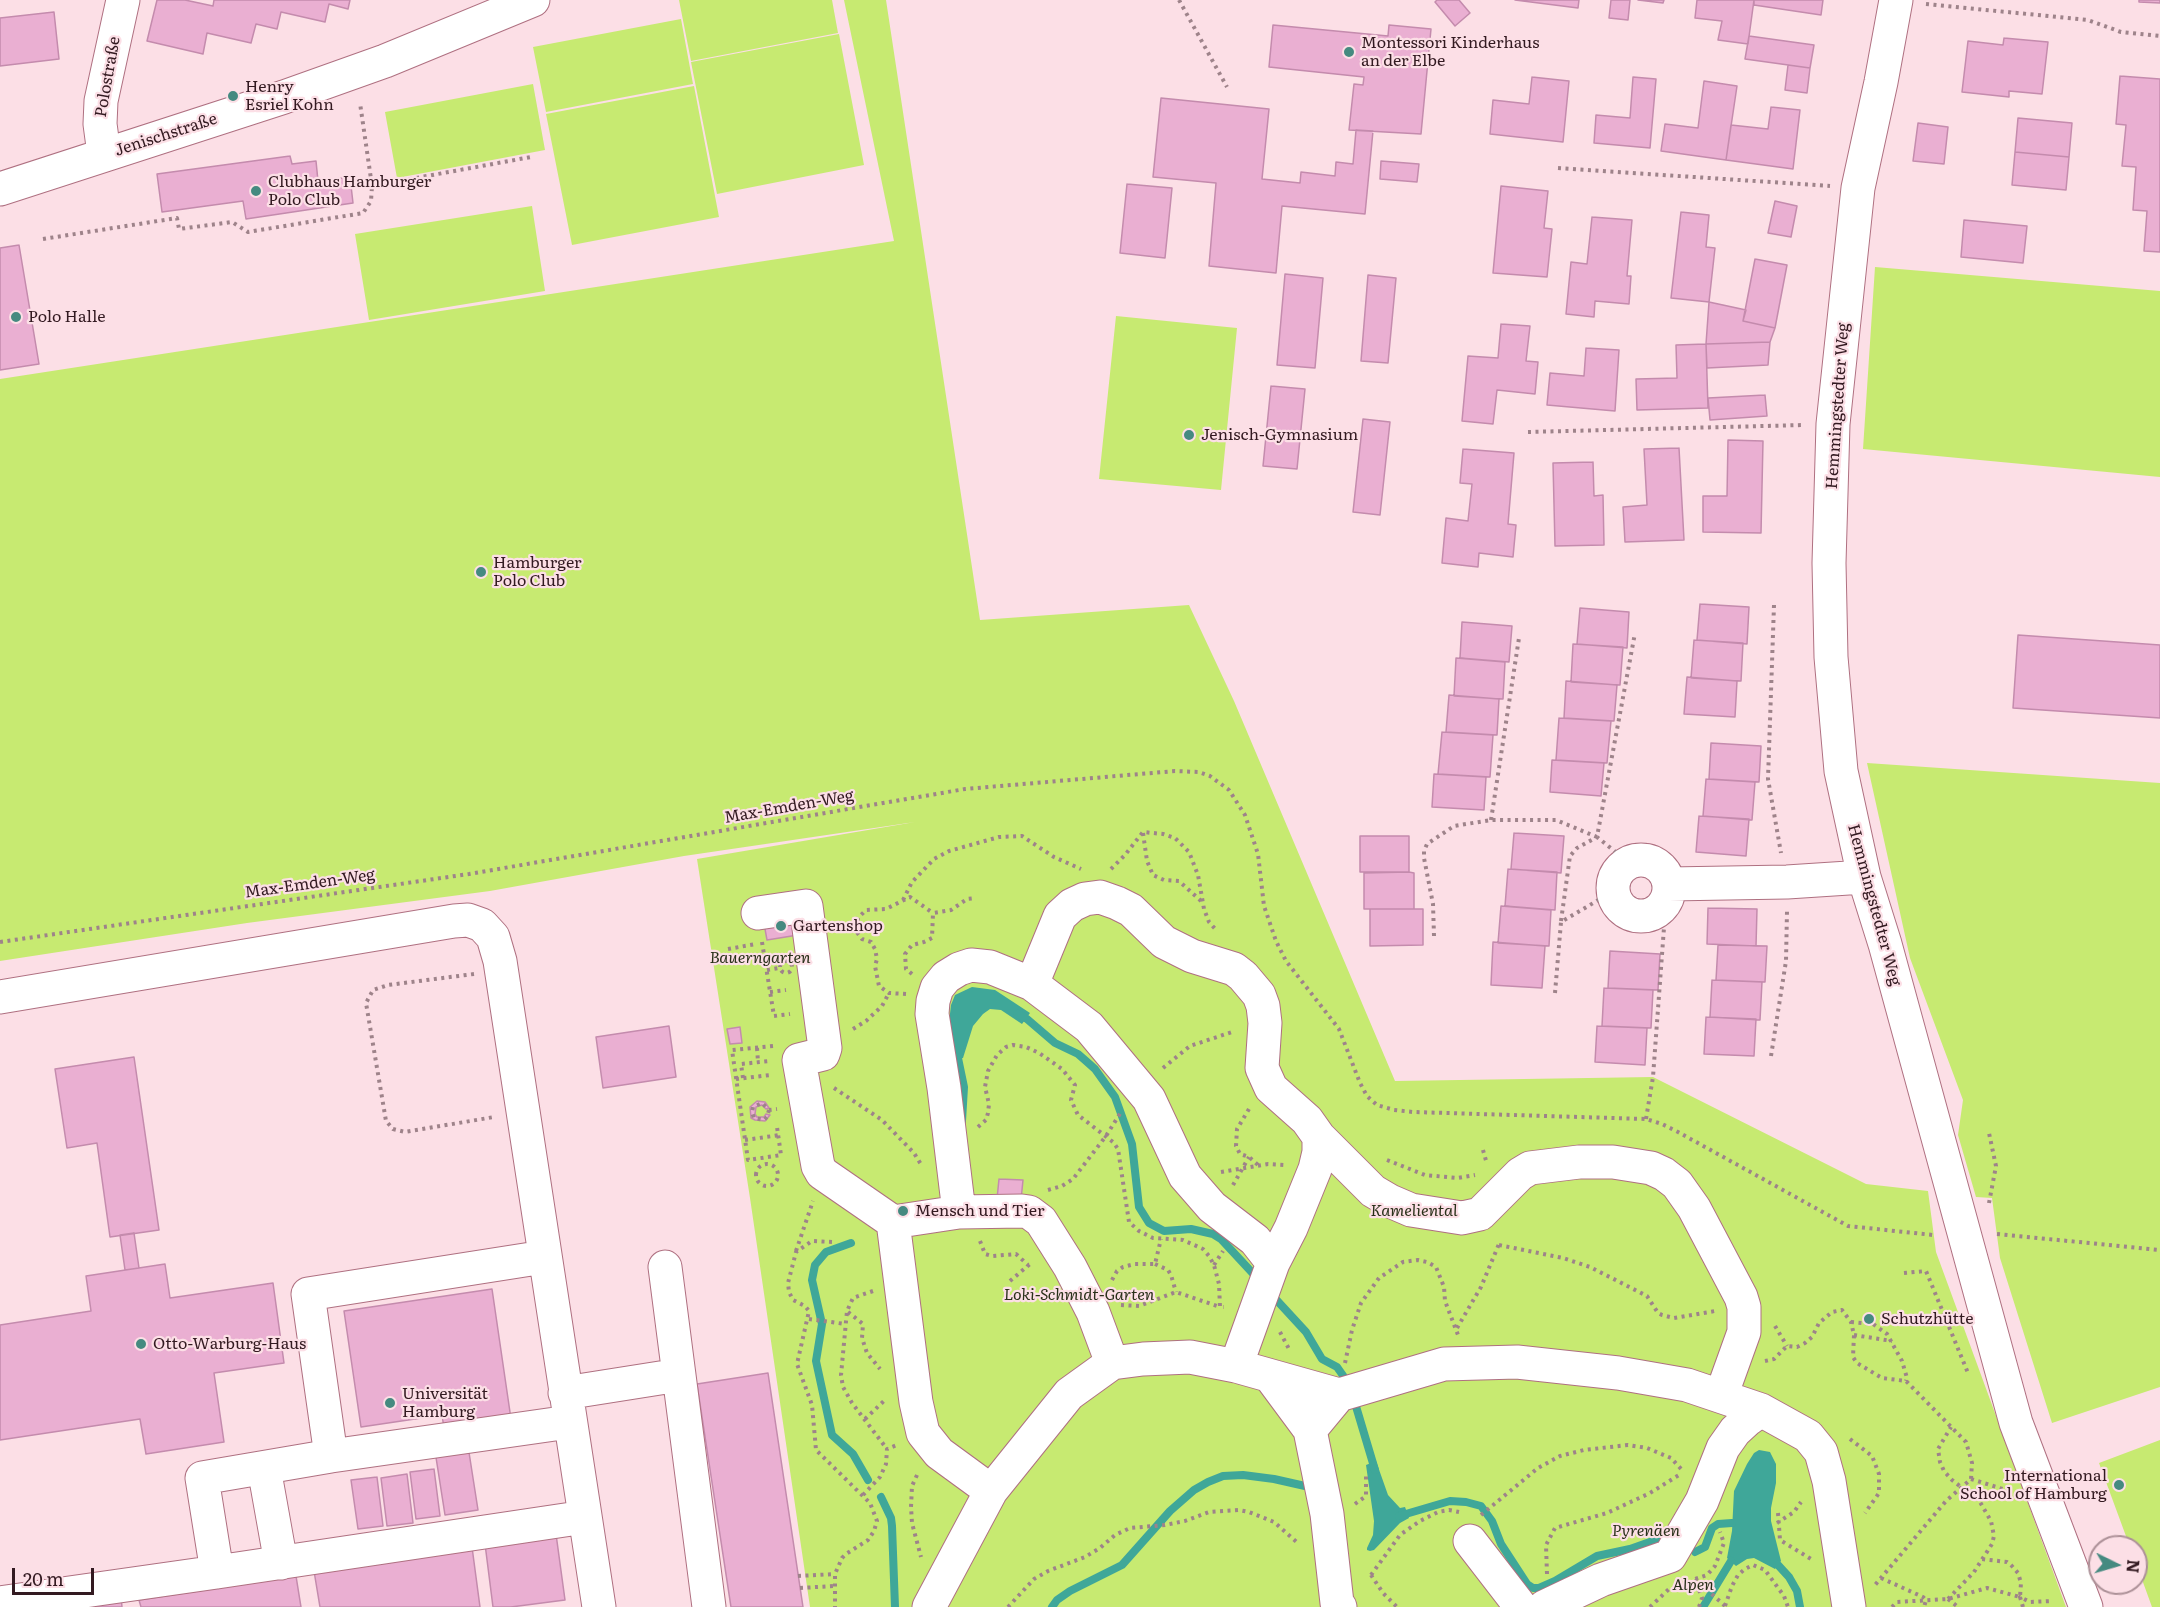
<!DOCTYPE html>
<html>
<head>
<meta charset="utf-8">
<style>
	body { margin:0 }
	#map { position:relative; width:2160px; height:1607px; overflow:hidden; background:#fcdfe6; font-family:Literata,serif }
	canvas { display:block }
	.north { position:absolute; left:2088px; top:1535px; width:60px; height:60px; box-sizing:border-box; background:#fcdfe6; border:2px solid #ac9097; border-radius:50%; rotate:95deg; font-size:16px; font-weight:700; line-height:24px; text-align:center; color:#331a21 }
	.north::after { content:''; display:block; margin:auto; width:21px; height:27px; background:#458a80; clip-path:polygon(50% 0,100% 100%,50% 72%,0 100%) }
	.scale { position:absolute; left:12px; top:1568px; width:82px; height:27px; box-sizing:border-box; border:3px solid #331a21; border-top:0; padding-left:8px; font-size:18px; line-height:21px; white-space:nowrap; color:#331a21; -webkit-text-stroke:4px #fcdfe6; paint-order:stroke }
</style>
</head>
<body>
<div id="map">
<canvas width="2160" height="1607"></canvas>
<div class="north">N</div>
<div class="scale">20 m</div>
</div>
<script>
const c = document.querySelector('canvas').getContext('2d');
c.lineJoin = 'round';
function fill(path, color) { c.fillStyle = color; c.fill(path, 'evenodd'); }
const toPath = rows => new Path2D(rows.map(r => 'M' + r).join(''));
function stroke(path, color, width, dash) { c.strokeStyle = color; c.lineWidth = width; c.lineCap = dash ? 'butt' : 'round'; c.setLineDash(dash || []); c.stroke(path); }
function drawText(font, color, halo, rows, align = 'center') {
  c.font = font + ' Literata,serif'; c.lineWidth = 4.5; c.setLineDash([]); c.textBaseline = 'middle'; c.strokeStyle = halo; c.fillStyle = color; for (const [text, x, y, turn = 0] of rows) {
    c.save(); c.translate(x, y); c.rotate((+turn || 0) * Math.PI / 180); c.textAlign = isNaN(turn) ? turn : align; if (halo) c.strokeText(text, 0, 0); c.fillText(text, 0, 0); c.restore();
  }
}
fill(toPath([
	[679,0,832,0,838,33,691,61],
	[844,0,886,0,980,620,1189,605,1234,701,1395,1081,1653,1077,1866,1184,1928,1191,1936,1252,2066,1607,810,1607,750,1198,697,859,915,822,684,856,490,891,247,923,0,961,0,379,894,241],
	[681,19,693,84,546,112,533,47],
	[839,34,864,165,717,194,691,62],
	[533,84,545,150,397,178,385,112],
	[694,86,719,217,572,245,546,114],
	[532,206,545,291,369,320,355,234],
	[1875,267,2160,291,2160,477,1863,449],
	[1116,316,1237,328,1221,490,1099,479],
	[1867,763,2160,783,2160,1387,2052,1423,2000,1258,1992,1198,1976,1197,1958,1135,1963,1100,1910,958],
	[2160,1440,2160,1607,2152,1607,2136,1563,2136,1547,2130,1547,2099,1463]
]), '#c7ea71');
fill(toPath([
	[972,987,995,990,1030,1013,1022,1024,1001,1010,990,1009,983,1014,973,1026,963,1058,949,1060,948,1031,951,1005,955,995],
	[1759,1450,1770,1452,1776,1464,1776,1483,1771,1508,1771,1521,1781,1561,1775,1569,1754,1558,1747,1559,1736,1566,1727,1558,1732,1531,1734,1491,1747,1464,1754,1453],
	[1376,1461,1388,1495,1400,1508,1405,1507,1409,1518,1400,1523,1374,1550,1370,1551,1367,1550,1367,1548,1373,1535,1374,1521,1366,1465]
]), '#3fa799');
stroke(toPath([
	[1018,1014,1027,1019,1055,1043,1078,1054,1086,1061,1095,1069,1115,1097,1132,1144,1139,1207,1149,1223,1164,1231,1191,1229,1213,1234,1221,1239,1259,1280],
	[960,1048,958,1058,964,1087,962,1121],
	[851,1243,826,1252,815,1265,812,1280,822,1324,816,1361,832,1435,853,1454,868,1480],
	[1271,1294,1306,1332,1322,1359,1337,1367,1349,1384],
	[1355,1403,1375,1470],
	[881,1497,891,1518,892,1526,895,1607],
	[1399,1516,1450,1501,1466,1502,1481,1506,1492,1521,1501,1544,1527,1584,1533,1588,1539,1588,1555,1581,1597,1556,1630,1549,1664,1537],
	[1695,1552,1705,1547,1712,1528,1718,1524,1732,1523],
	[1778,1565,1789,1577,1797,1591,1800,1607],
	[1052,1607,1057,1600,1070,1591,1122,1565,1170,1511,1194,1490,1208,1482,1223,1476,1243,1475,1274,1479,1305,1486],
	[1703,1607,1731,1561]
]), '#3fa799', 8);
const building = toPath([
	[157,0,185,0,213,6,214,0,350,0,348,9,329,4,325,22,281,12,277,29,256,24,251,43,207,33,203,54,147,41,157,0],
	[1437,0,1459,0,1470,13,1455,26,1435,2,1437,0],
	[1515,0,1579,0,1578,8,1515,0],
	[1611,0,1630,0,1628,20,1609,18,1611,0],
	[1638,0,1664,0,1663,3,1638,0],
	[1697,0,1754,0,1748,44,1718,40,1722,21,1695,18,1697,0],
	[1754,0,1823,0,1821,15,1754,5,1754,0],
	[2139,0,2160,0,2160,3,2139,2,2139,0],
	[54,12,59,59,0,66,0,18,54,12],
	[1273,25,1388,36,1389,25,1431,29,1421,134,1349,130,1354,84,1363,85,1364,77,1269,67,1273,25],
	[1749,36,1814,45,1810,68,1745,59,1749,36],
	[2004,38,2048,42,2042,94,2009,91,2009,97,1962,92,1968,41,2003,45,2004,38],
	[1788,65,1810,68,1807,93,1785,90,1788,65],
	[2120,76,2160,79,2160,252,2144,251,2147,211,2133,210,2136,167,2122,166,2126,125,2116,124,2120,76],
	[1532,77,1569,81,1563,142,1490,134,1493,100,1529,104,1532,77],
	[1633,77,1656,79,1650,148,1594,143,1596,115,1630,118,1633,77],
	[1704,81,1737,86,1726,160,1661,151,1665,124,1698,128,1704,81],
	[1161,98,1269,109,1262,179,1300,183,1301,172,1335,176,1336,162,1353,164,1356,130,1373,131,1365,214,1282,206,1276,273,1209,266,1216,183,1153,177,1161,98],
	[1771,107,1800,110,1793,169,1726,160,1731,125,1768,129,1771,107],
	[2018,118,2072,123,2069,157,2015,152,2018,118],
	[1918,123,1948,127,1944,164,1913,161,1918,123],
	[2015,152,2069,157,2066,190,2012,185,2015,152],
	[290,156,292,164,316,161,318,181,350,177,353,203,246,219,243,201,162,212,157,174,290,156],
	[1381,161,1419,164,1417,182,1380,179,1381,161],
	[1127,184,1172,188,1165,258,1120,253,1127,184],
	[1501,186,1548,191,1544,228,1552,229,1547,277,1493,273,1501,186],
	[1775,201,1797,206,1791,237,1768,233,1775,201],
	[1681,212,1709,215,1706,247,1715,248,1709,302,1671,298,1681,212],
	[1592,217,1632,220,1627,276,1631,276,1629,304,1595,301,1594,317,1566,314,1571,262,1587,264,1592,217],
	[1964,220,2027,226,2023,263,1961,257,1964,220],
	[19,245,39,364,0,370,0,248,19,245],
	[1755,259,1787,265,1775,328,1743,321,1755,259],
	[1285,274,1323,278,1315,368,1277,365,1285,274],
	[1368,275,1396,278,1388,363,1361,361,1368,275],
	[1709,302,1746,310,1743,321,1775,328,1770,342,1706,344,1709,302],
	[1501,324,1530,326,1526,361,1538,362,1535,394,1497,390,1493,424,1462,421,1468,356,1498,358,1501,324],
	[1770,342,1768,365,1707,368,1706,344,1770,342],
	[1706,344,1708,408,1637,410,1636,379,1677,378,1676,345,1706,344],
	[1586,348,1619,350,1615,411,1547,405,1550,373,1584,376,1586,348],
	[1271,386,1305,389,1297,469,1263,466,1271,386],
	[1765,395,1767,416,1710,420,1708,398,1765,395],
	[1363,419,1390,422,1380,515,1353,512,1363,419],
	[1728,440,1763,441,1761,533,1703,532,1703,496,1727,496,1728,440],
	[1679,448,1684,540,1625,542,1623,507,1647,505,1644,449,1679,448],
	[1463,449,1514,453,1508,524,1516,525,1513,557,1479,553,1478,567,1442,563,1446,518,1468,521,1472,484,1460,483,1463,449],
	[1593,462,1594,496,1603,495,1604,545,1555,546,1553,463,1593,462],
	[1700,604,1749,607,1747,644,1697,640,1700,604],
	[1580,608,1629,612,1627,648,1577,644,1580,608],
	[1462,622,1512,626,1509,662,1460,658,1462,622],
	[2018,635,2160,645,2160,718,2013,708,2018,635],
	[1694,640,1743,643,1741,681,1691,678,1694,640],
	[1573,644,1623,647,1620,685,1571,682,1573,644],
	[1456,658,1505,662,1503,699,1454,696,1456,658],
	[1687,677,1737,681,1735,717,1684,714,1687,677],
	[1566,681,1617,685,1614,721,1564,718,1566,681],
	[1449,695,1499,699,1497,735,1446,732,1449,695],
	[1559,718,1611,721,1607,763,1556,760,1559,718],
	[1442,732,1493,735,1490,777,1438,774,1442,732],
	[1711,743,1761,746,1759,782,1709,779,1711,743],
	[1552,760,1604,763,1601,796,1550,792,1552,760],
	[1434,774,1486,777,1484,810,1432,807,1434,774],
	[1706,779,1755,782,1752,820,1703,816,1706,779],
	[1699,816,1749,819,1746,856,1696,852,1699,816],
	[1514,833,1564,836,1561,873,1511,869,1514,833],
	[1360,836,1409,836,1409,872,1360,872,1360,836],
	[1508,869,1557,872,1555,910,1505,906,1508,869],
	[1409,872,1414,873,1414,909,1364,909,1364,873,1409,872],
	[1501,906,1551,910,1549,946,1498,943,1501,906],
	[1708,908,1757,909,1756,946,1707,944,1708,908],
	[1370,909,1423,909,1423,945,1370,946,1370,909],
	[794,913,798,935,767,940,763,918,794,913],
	[1493,942,1545,946,1542,988,1491,985,1493,942],
	[1718,945,1767,946,1765,982,1716,980,1718,945],
	[1610,951,1660,954,1658,990,1608,988,1610,951],
	[1712,980,1762,982,1760,1020,1710,1017,1712,980],
	[1604,988,1653,990,1651,1028,1602,1026,1604,988],
	[1706,1017,1756,1019,1754,1056,1704,1054,1706,1017],
	[669,1026,676,1077,603,1088,596,1037,669,1026],
	[1597,1026,1647,1028,1645,1065,1595,1062,1597,1026],
	[740,1027,742,1043,730,1044,727,1029,740,1027],
	[134,1057,159,1230,110,1237,97,1143,67,1148,55,1069,134,1057],
	[757,1101,765,1102,769,1108,766,1109,762,1105,756,1107,755,1114,757,1117,764,1117,766,1114,770,1115,765,1121,755,1120,751,1118,750,1107,757,1101],
	[999,1179,1023,1180,1021,1200,997,1199,999,1179],
	[134,1233,139,1268,125,1270,120,1235,134,1233],
	[165,1264,170,1298,273,1283,284,1363,214,1373,224,1442,146,1454,140,1419,0,1440,0,1325,91,1311,86,1276,165,1264],
	[492,1289,511,1419,444,1428,442,1415,361,1427,344,1311,492,1289],
	[768,1373,803,1607,731,1607,697,1384,768,1373],
	[468,1446,478,1510,445,1515,435,1451,468,1446],
	[434,1469,440,1516,416,1519,410,1472,434,1469],
	[407,1474,413,1523,387,1526,381,1478,407,1474],
	[377,1477,383,1526,358,1529,351,1480,377,1477],
	[556,1534,565,1600,511,1607,493,1607,485,1544,556,1534],
	[472,1547,480,1607,320,1607,314,1571,472,1547],
	[296,1576,301,1607,141,1607,139,1600,296,1576],
	[121,1597,122,1607,53,1607,121,1597]
]);
fill(building, '#eaafd2');
stroke(building, '#c48bad', 1.5);
const minor = toPath([
	[1896,0,1881,82,1858,188,1833,424,1829,563,1831,657,1841,771,1864,877,1885,944,2016,1423,2086,1607],
	[104,154,100,124,101,101,123,0],
	[0,189,284,97,385,61,533,0],
	'1613 888a28 28 0 1 1 56 0a28 28 0 1 1-56 0Z',
	[1669,884,1787,882,1864,877],
	[758,913,806,906,825,1048,823,1054,799,1060,818,1166,822,1173,893,1222,916,1402,923,1433,939,1453,991,1491],
	[1032,984,1060,916,1072,905,1085,899,1100,897,1117,903,1131,910,1164,942,1192,956,1234,969,1243,976,1259,995,1263,1006,1265,1023,1262,1068,1271,1088,1307,1120,1319,1137,1319,1152,1315,1169,1291,1228,1273,1263,1236,1366],
	[0,997,454,921,468,920,482,925,493,937,500,961,599,1607],
	[1319,1137,1373,1191,1390,1201,1411,1210,1462,1218,1480,1214,1520,1174,1530,1168,1579,1162,1613,1162,1651,1168,1664,1174,1677,1184,1694,1208,1741,1297,1744,1307,1744,1332,1721,1396],
	[893,1222,959,1212],
	[665,1267,709,1607],
	[1112,1363,1093,1312,1070,1267,1041,1221,1029,1212,1022,1211,959,1212,944,1088,932,1014,933,1001,937,988,946,977,959,969,971,965,990,967,1032,984,1089,1027,1149,1099,1185,1176,1212,1207,1255,1240,1273,1263],
	[1270,1376,1310,1430],
	[565,1393,679,1375],
	[1339,1395,1444,1364,1517,1362,1618,1373,1687,1385,1761,1410,1808,1436,1821,1452,1829,1481,1849,1607],
	[569,1422,331,1456,202,1478,217,1572,585,1517],
	[331,1456,308,1294,544,1257],
	[264,1468,281,1563],
	[1470,1541,1521,1607],
	[0,1603,217,1572],
	[929,1607,991,1491,1069,1394,1112,1363,1143,1359,1190,1357,1236,1366,1339,1395,1310,1430,1327,1514,1337,1603,1340,1607],
	[1544,1607,1601,1580,1670,1556,1702,1501,1723,1448,1735,1431,1747,1420,1761,1410]
]);
stroke(minor, '#af7081', 35);
stroke(toPath([
	[1179,0,1227,87],
	[1926,4,2088,20,2121,32,2160,36],
	[1558,168,1830,186],
	[372,186,531,157],
	[43,239,177,218,179,229,232,222,248,232,363,213,371,201,372,186,360,103],
	[1528,432,1803,425],
	[1774,605,1768,779,1781,853],
	[1491,820,1519,638],
	[1143,833,1147,861,1153,875,1164,880,1179,881,1201,901],
	[1628,862,1597,837,1635,633],
	[1111,869,1125,855,1143,832,1163,834,1175,838,1189,852,1198,875,1204,909,1209,922,1217,931],
	[903,900,912,882,934,859,949,851,999,837,1022,836,1054,857,1081,869],
	[1561,921,1570,856,1577,848,1597,837],
	[1434,936,1433,904,1424,858,1424,851,1427,844,1454,826,1491,820,1556,820,1597,837],
	[0,942,469,874,965,789,1175,771,1199,772,1210,776,1229,790,1245,815,1258,854,1264,906,1276,941,1286,961,1339,1029,1360,1083,1367,1096,1377,1105,1394,1110,1413,1112,1646,1119,1662,1124,1678,1132,1848,1226,1933,1235],
	[762,942,774,1016,790,1014],
	[728,949,756,944],
	'780 967a6 6 0 1 1 12 0a6 6 0 1 1-12 0Z',
	[767,970,779,968],
	[474,974,388,985,373,990,366,1003,386,1121,393,1129,405,1132,494,1117],
	[912,974,906,969,905,954,912,945,924,942,932,938,933,913,951,910,967,899,976,898],
	[770,992,786,990],
	[1555,993,1561,922,1612,892],
	[906,994,889,993,879,986,875,966,877,959,875,949,871,942,862,939,856,931,858,918,866,910,886,909,910,897,933,913],
	[853,1029,866,1021,882,1006,889,993],
	[773,1046,732,1050,748,1160,781,1155,777,1127],
	[757,1048,758,1062],
	[1771,1056,1786,961,1787,911],
	[1163,1068,1190,1046,1235,1031],
	[743,1078,741,1064,770,1061],
	[736,1079,771,1075],
	[834,1088,882,1120,914,1153,922,1166],
	[1249,1109,1237,1129,1236,1146,1240,1154,1249,1157,1258,1165],
	[769,1110,767,1117,764,1120,754,1118,752,1112,753,1107,762,1103,769,1110,777,1109],
	[1646,1119,1653,1077,1665,914],
	[978,1127,986,1120,988,1113,989,1104,985,1087,988,1071,997,1055,1006,1047,1013,1045,1026,1047,1039,1053,1062,1069,1075,1085,1071,1100,1078,1115,1113,1142,1118,1149,1129,1222,1139,1231,1153,1238,1183,1240,1203,1249,1209,1256,1214,1265,1219,1284,1220,1307,1224,1307],
	[745,1140,780,1135],
	[1483,1150,1487,1164],
	[1387,1160,1425,1175,1457,1178,1475,1175],
	'756 1175a11 11 0 1 1 22 0a11 11 0 1 1-22 0Z',
	[1221,1172,1268,1164,1285,1165],
	[1233,1185,1249,1157],
	[1048,1190,1062,1186,1073,1179,1106,1136,1121,1112],
	[1989,1203,1996,1166,1989,1133],
	[1997,1234,2160,1250],
	[980,1241,985,1254,992,1256,1016,1254,1028,1265],
	[832,1242,812,1241,796,1252,788,1283,789,1292,793,1300,805,1306,809,1311,797,1364,812,1405,816,1450,870,1503,877,1521,874,1531,868,1540,846,1554,842,1558,835,1574,835,1607],
	[1499,1245,1563,1258,1590,1267,1647,1296,1658,1313,1662,1315,1674,1318,1715,1311],
	[796,1251,813,1201],
	[1155,1264,1168,1270,1171,1275,1176,1292],
	[1214,1265,1223,1251],
	[1904,1273,1926,1271,1968,1373],
	[1112,1280,1117,1271,1123,1267,1135,1264,1155,1264,1161,1239],
	[1010,1281,1030,1264],
	[873,1291,853,1298,847,1311,841,1375,843,1387,852,1403,887,1449],
	[1121,1305,1139,1306,1176,1292,1220,1307],
	[848,1312,863,1324,862,1338,867,1353,880,1369],
	[809,1319,845,1324],
	[1851,1322,1873,1324,1887,1334,1902,1361,1907,1378,1906,1381],
	[1775,1326,1787,1346],
	[1457,1328,1481,1287,1499,1244],
	[1280,1332,1289,1349],
	[1854,1335,1892,1341],
	[1765,1361,1774,1359,1787,1346,1797,1347,1805,1343,1812,1337,1819,1323,1832,1312,1842,1310,1851,1322,1854,1335,1853,1357,1857,1363,1882,1378,1906,1381,1966,1442,1972,1463,1971,1479,1946,1501,1875,1585],
	[1345,1363,1352,1330,1361,1303,1379,1278,1403,1262,1418,1260,1427,1262,1436,1267,1444,1287,1445,1301,1458,1335],
	[865,1419,886,1399],
	[1850,1439,1872,1456,1879,1474,1879,1493,1865,1513],
	[917,1475,912,1486,911,1507,912,1523,921,1557],
	[1971,1479,2009,1491],
	[863,1495,880,1477,886,1464,887,1449,897,1445],
	[1355,1504,1366,1496,1366,1472],
	[1778,1513,1780,1540,1811,1559],
	[1481,1515,1538,1468,1560,1456,1584,1450,1628,1445,1647,1448,1671,1458,1682,1470],
	[1777,1523,1794,1512,1801,1502],
	[1547,1574,1546,1545,1555,1528,1607,1513,1650,1493,1679,1475],
	[1371,1575,1400,1535,1420,1521,1438,1512,1449,1510,1459,1512],
	[1371,1575,1383,1593,1397,1607],
	[798,1576,835,1574],
	[1881,1578,1923,1597,1926,1600,1924,1607],
	[1695,1579,1725,1606],
	[800,1588,834,1586],
	[1948,1599,1974,1572,1992,1544,1994,1536,1991,1521,1980,1502,1952,1480,1944,1471,1940,1462,1938,1449,1951,1427],
	[1948,1599,1958,1607],
	[1725,1606,1732,1586,1738,1575,1745,1569,1753,1565,1765,1570,1784,1596,1788,1607],
	[1008,1607,1034,1579,1048,1571,1085,1557,1100,1548,1115,1535,1130,1528,1165,1525,1185,1521,1209,1512,1239,1510,1249,1512,1274,1522,1299,1544],
	[1650,1607,1669,1589],
	[1699,1607,1702,1598,1695,1579,1707,1575,1715,1566,1724,1543,1720,1532],
	[1892,1607,1897,1602,1948,1599,1987,1588,2020,1597,2021,1583,2018,1573,2011,1565,2007,1562,1981,1559],
	[2023,1607,2020,1597,2030,1602,2052,1601]
]), '#9e838a', 4, [3, 4.5]);
stroke(minor, '#fff', 33);
for (const [x, y, r, color] of [
	[1349,52,6,"#458a80"],
	[233,96,6,"#458a80"],
	[256,191,6,"#458a80"],
	[16,317,6,"#458a80"],
	[1189,435,6,"#458a80"],
	[481,572,6,"#458a80"],
	[781,926,6,"#458a80"],
	[903,1211,6,"#458a80"],
	[1869,1319,6,"#458a80"],
	[141,1344,6,"#458a80"],
	[390,1403,6,"#458a80"],
	[2119,1485,6,"#458a80"]
]) { const dot = new Path2D(); dot.arc(x, y, r, 0, 2 * Math.PI); c.fillStyle = color; c.fill(dot); stroke(dot, '#fcdfe6', 2); }
drawText('16px', '#331a21', '#fcdfe6', [
	["Montessori Kinderhaus",1361,43],
	["an der Elbe",1361,61],
	["Henry",245,87],
	["Esriel Kohn",245,105],
	["Clubhaus Hamburger",268,182],
	["Polo Club",268,200],
	["Polo Halle",28,317],
	["Jenisch-Gymnasium",1201,435],
	["Hamburger",493,563],
	["Polo Club",493,581],
	["Gartenshop",793,926],
	["Mensch und Tier",915,1211],
	["Schutzhütte",1881,1319],
	["Otto-Warburg-Haus",153,1344],
	["Universität",402,1394],
	["Hamburg",402,1412],
	["International",2107,1476,"right"],
	["School of Hamburg",2107,1494,"right"]
], 'left');
drawText('16px', '#331a21', '#fcdfe6', [
	["Polostraße",108,77,-80],
	["Jenischstraße",166,135,-18],
	["Hemmingstedter Weg",1838,406,-86],
	["Max-Emden-Weg",789,807,-10],
	["Max-Emden-Weg",310,884,-8],
	["Hemmingstedter Weg",1874,905,75]
]);
drawText('italic 16px', '#293019', '#fcdfe6', [
	["Bauerngarten",760,958],
	["Kameliental",1414,1211],
	["Loki-Schmidt-Garten",1079,1295],
	["Pyrenäen",1646,1531],
	["Alpen",1693,1585]
]);
</script>
</body>
</html>
